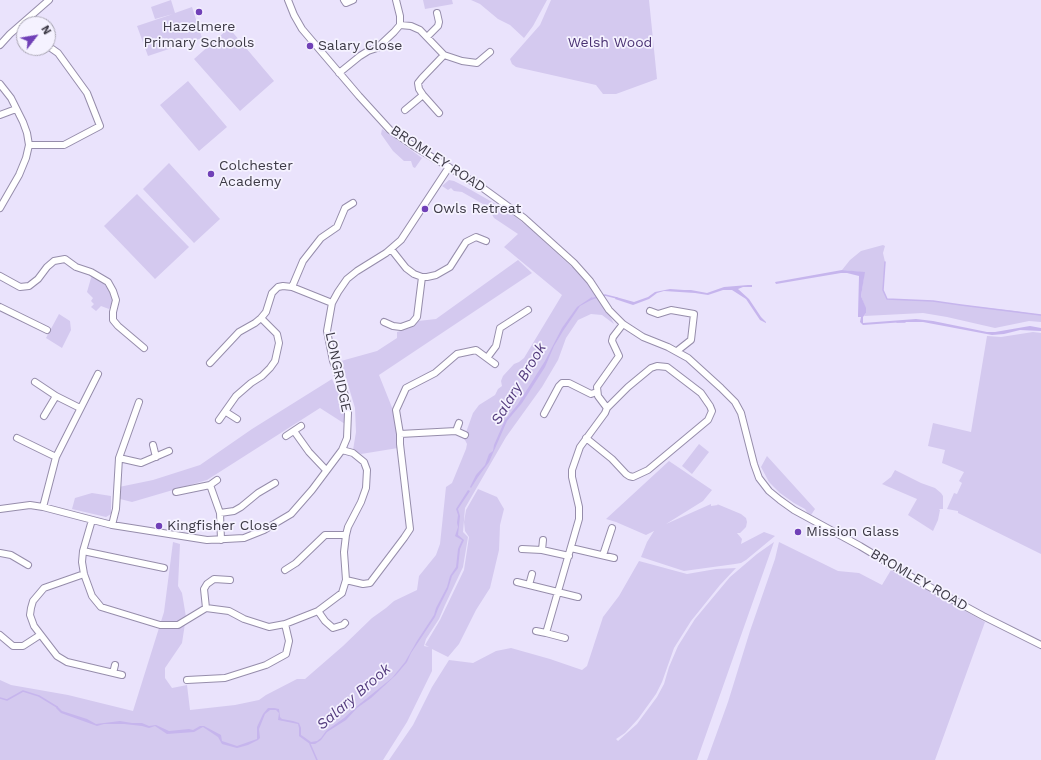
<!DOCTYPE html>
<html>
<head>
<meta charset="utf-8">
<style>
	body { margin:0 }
	#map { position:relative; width:1041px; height:760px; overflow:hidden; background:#eae3fc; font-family:"Work Sans",sans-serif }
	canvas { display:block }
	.north { position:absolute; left:16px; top:16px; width:40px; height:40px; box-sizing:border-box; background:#f5f2ff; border:1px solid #aba8b5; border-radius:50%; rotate:59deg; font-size:11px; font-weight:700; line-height:16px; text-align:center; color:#3d3a46 }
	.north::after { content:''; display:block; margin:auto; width:14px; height:18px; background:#7040b7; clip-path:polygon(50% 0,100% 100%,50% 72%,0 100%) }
</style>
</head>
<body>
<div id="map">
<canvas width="1041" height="760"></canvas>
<div class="north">N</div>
</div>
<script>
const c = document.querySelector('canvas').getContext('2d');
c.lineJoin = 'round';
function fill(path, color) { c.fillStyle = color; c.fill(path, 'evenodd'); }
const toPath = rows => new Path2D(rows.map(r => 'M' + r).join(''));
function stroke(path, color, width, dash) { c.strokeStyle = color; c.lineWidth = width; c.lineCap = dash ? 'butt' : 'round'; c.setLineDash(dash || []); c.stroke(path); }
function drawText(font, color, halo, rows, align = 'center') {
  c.font = font + ' "Work Sans",sans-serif'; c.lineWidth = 3.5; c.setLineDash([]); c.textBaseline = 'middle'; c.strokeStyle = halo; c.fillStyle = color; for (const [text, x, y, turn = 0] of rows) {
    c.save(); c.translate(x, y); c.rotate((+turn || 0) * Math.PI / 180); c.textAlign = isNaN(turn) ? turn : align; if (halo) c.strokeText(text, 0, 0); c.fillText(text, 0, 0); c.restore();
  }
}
fill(toPath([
	[171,0,175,13,192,7,202,38,148,56,137,26,173,14,155,19,151,7],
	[423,0,452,0,453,4,425,9],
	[471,0,547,0,533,26,524,38,510,25,498,19,480,4],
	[551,0,649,0,657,79,616,94,603,94,596,85,516,67,512,64,510,59,540,25],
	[229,28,274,81,240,111,194,59],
	[188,81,227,127,199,151,160,105],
	[382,129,422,158,415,168,413,167,411,161,404,161,393,151,381,134],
	[169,163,220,219,194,243,143,189],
	[449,180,454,181,464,186,508,211,527,226,572,267,574,263,609,314,614,324,602,315,591,314,578,320,566,338,558,360,542,387,506,437,465,508,463,532,468,537,463,567,445,605,439,619,426,639,424,646,429,647,425,645,440,620,464,570,469,537,465,531,464,522,466,510,478,489,497,497,504,509,500,525,499,550,490,588,476,610,459,644,448,657,432,649,432,671,407,722,383,760,0,760,0,680,11,685,68,695,133,711,164,612,173,542,180,544,178,586,182,593,186,617,182,643,165,668,165,678,172,688,187,685,190,710,235,705,259,700,266,695,297,679,305,679,343,646,372,618,386,608,394,601,417,590,419,576,436,555,440,544,446,487,452,483,466,449,467,444,464,438,473,413,479,405,495,395,498,389,502,386,501,381,503,376,514,364,519,362,524,358,562,295,504,247,518,234,494,218,489,209,483,204,462,192,454,191,451,188,448,190,442,186],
	[137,194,189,247,155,279,104,226],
	[883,245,885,246,883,253,885,262,883,290,887,299,933,301,961,305,1015,311,1041,315,1041,322,1029,321,995,328,947,317,923,313,864,316,866,313,865,307,861,296,864,276,860,272,842,270,850,260,861,251],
	[518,260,532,273,379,375,393,410,398,436,398,448,361,454,353,450,356,432,355,408,341,361,377,351,397,338,397,332,410,328,418,321,436,319],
	[92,276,101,281,109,289,113,298,113,303,109,309,101,306,96,311,91,307,94,304,91,301,93,298,87,292,91,278],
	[59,314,70,321,71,330,62,348,46,338],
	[1033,332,1041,333,1041,554,958,513,958,511,947,509,954,493,957,494,962,483,959,481,964,472,942,463,945,450,928,446,933,423,971,432,987,336,1001,337],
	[332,379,341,399,345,417,345,424,320,408,207,480,132,502,120,499,119,487,153,480,200,465,252,429],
	[699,444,709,452,692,474,682,466],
	[767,456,815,509,811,515,808,514,805,509,794,503,780,493,769,482,761,467],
	[669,461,712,490,703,501,666,524,711,504,711,506,718,505,717,504,741,514,746,518,747,522,746,527,740,533,737,533,742,539,741,544,764,532,775,536,746,560,741,563,735,564,684,571,641,557,647,542,654,531,646,535,616,522,606,519],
	[895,470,921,483,935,488,941,493,943,496,943,509,939,509,940,510,938,520,933,531,908,515,917,499,882,484,891,477],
	[92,493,111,496,111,514,106,517,72,509,75,498],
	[774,542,697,760,389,760,413,725,432,687,449,660,473,663,496,651,511,648,550,659,582,670,587,666,603,617,619,596,639,561,687,574,716,569,736,568,720,585,691,621,674,648,662,682,656,694,638,719,625,733,616,739,618,741,637,724,657,697,664,684,669,667,678,646,695,619,730,577,757,554],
	[779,542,838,571,859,573,882,585,891,570,985,622,935,760,707,760,728,702,750,631,775,559]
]), '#d4c9ef');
fill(toPath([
	[842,270,865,272,861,296,866,308,866,313,863,317,863,323,916,319,933,321,987,332,995,332,1030,326,1041,328,1041,331,1020,330,1004,334,992,335,923,322,904,322,863,325,860,322,861,317,858,317,858,315,859,276,847,273,841,273,776,284,775,282],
	[748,285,752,285,752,287,743,287,738,289,749,299,761,317,766,322,766,323,760,320,746,299,732,290,723,290,708,295,695,293,664,291,657,293,649,299,633,305,615,299,616,297,634,302,648,297,655,292,670,289,684,290,691,290,707,293,724,287],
	[592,297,593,299,580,306,563,331,554,346,545,367,522,403,507,421,489,462,478,477,471,488,470,487,476,475,485,465,489,454,493,451,494,445,505,420,518,404,545,361,562,328,577,307],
	[468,490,470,491,458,509,460,516,458,535,464,540,460,549,458,568,452,576,448,589,438,609,435,617,411,653,407,662,396,675,371,698,357,708,346,720,327,732,321,740,315,744,310,744,299,736,299,728,298,724,278,720,279,713,276,710,270,710,265,714,259,729,260,738,258,740,248,745,237,748,222,744,218,737,203,727,201,728,194,732,167,734,155,726,149,728,142,726,124,724,104,724,97,726,61,713,56,708,57,706,62,711,87,719,96,724,120,721,132,723,142,723,149,726,156,725,169,731,189,729,193,730,200,726,204,726,221,735,222,741,237,746,257,739,257,727,263,714,268,708,274,708,279,709,280,717,282,719,293,721,299,723,301,728,301,735,304,737,311,742,317,741,321,738,326,731,344,718,356,707,392,678,405,662,417,641,434,615,436,608,447,587,450,576,456,567,458,549,462,540,455,536,458,527,457,523,458,515,456,509]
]), '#c6b5ed');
stroke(toPath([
	[885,262,883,290,887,299,933,301,961,305,1041,315],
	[601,296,605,295,617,298],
	[591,299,598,297],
	[897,322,905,322],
	[0,698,7,700,23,691,39,696,57,707],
	[310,744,317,760]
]), '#c6b5ed', 1.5);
const minor = toPath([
	[288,0,294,15,302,29,359,96,390,130,412,145,480,186,524,218,574,263,590,281,609,310,623,324,643,337,668,347,688,358,721,388,735,402,741,413,754,464,759,478,769,491,780,500,794,510,860,546,915,579,983,616,1041,645],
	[344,0,346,3,353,0],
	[400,25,411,26,420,30,444,55,462,61,477,63,490,52],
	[427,37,438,26,439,22,437,13],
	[0,45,10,34,49,0],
	[339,73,360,56,368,51,377,48,394,32,400,25,400,16,396,0],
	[0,84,11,98,23,122,27,133,29,145,26,158,19,175,0,208],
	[405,110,423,95],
	[439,113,423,95,419,89,418,83,422,78,444,55],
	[0,115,16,109],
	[29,145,64,145,100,126,87,93,58,53,48,46],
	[391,249,406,268,414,274,422,277,427,277,436,275,450,267,466,242,476,237,486,241],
	[0,276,20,287,29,286,38,279,47,267,54,261,65,259,76,267,91,272,108,282,113,291,116,300,113,312,113,320,118,326,144,348],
	[292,287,303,261,321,238,337,227,345,208,353,203],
	[0,307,47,330],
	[650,311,658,314,671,310,694,314,691,340,677,351],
	[384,322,393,326,401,327,412,323,417,317,422,277],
	[487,358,496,346,500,328,528,310],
	[210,363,239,332,255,323,261,318,266,312,272,293,278,287,283,286,292,287,332,303],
	[35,382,56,396,80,408],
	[226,412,237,419],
	[544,414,559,386,562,383,569,383,591,394,597,392],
	[44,416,56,396],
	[219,420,236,396,251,383,262,376,270,368,275,361,279,343,277,334,261,318],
	[459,423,456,431,465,435],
	[294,431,309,452,326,470],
	[400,434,456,431],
	[286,436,301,426],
	[17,438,56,457],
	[586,438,612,459,626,474,629,476,633,477,648,470,708,420,712,411,710,406,701,393,667,367,657,366,651,368,628,387,607,408],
	[153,445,156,457],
	[119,458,141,463,169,451],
	[210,485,217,480],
	[176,492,210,485,220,513,221,540],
	[43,507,56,457,98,374],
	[0,509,30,505,43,507,112,525,207,540,244,538,264,530,291,514,312,490,342,450,347,438,348,413,346,398,333,361,327,331,332,303,338,292,347,279,357,271,386,253,401,240,449,167],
	[220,513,234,511,241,507,258,493,275,483],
	[92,520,83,551,82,562,84,574,92,596,101,607,160,625,178,625,206,608,229,611,244,619,269,627,285,624,318,611,342,593,346,580,344,552,346,535,348,527,361,502,366,488,367,470,364,462,353,453,342,450],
	[112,525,116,509,119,458,139,402],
	[571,548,614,558],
	[522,549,542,550,569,556],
	[542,550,543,540],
	[83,551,164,568],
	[0,553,11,555,28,565],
	[603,555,612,528],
	[285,570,296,563,325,535,346,535],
	[84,574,44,588,33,601,31,608,30,615,34,626,57,656,67,662,122,675],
	[346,580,363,584,370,583,404,538,410,529,400,444,400,434,396,410,406,388,435,373,457,354,476,350,495,364],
	[517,582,578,597],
	[529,585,532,574],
	[206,608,204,589,207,584,214,579,230,580],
	[318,611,325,621,333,628,343,625,345,623],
	[536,631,546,633],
	[0,635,13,646,23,646,40,635],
	[565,638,546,633,579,519,579,507,572,477,572,470,580,447,605,413,607,408,598,396,597,387,619,356,612,341,613,337,623,324],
	[113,673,115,665],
	[187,680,225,678,266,665,286,654,289,641,285,624]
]);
stroke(minor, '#968dab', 8);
stroke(minor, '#fff', 6);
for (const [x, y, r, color] of [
	[199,12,4,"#7040b7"],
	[310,46,4,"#7040b7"],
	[211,174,4,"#7040b7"],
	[425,209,4,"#7040b7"],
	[159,526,4,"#7040b7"],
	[798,532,4,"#7040b7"]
]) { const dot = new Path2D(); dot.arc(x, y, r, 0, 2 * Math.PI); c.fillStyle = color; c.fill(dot); stroke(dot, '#f5f2ff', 1.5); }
drawText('14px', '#3d3a46', '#f5f2ff', [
	["Hazelmere",199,27,"center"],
	["Primary Schools",199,43,"center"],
	["Salary Close",318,46],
	["Colchester",219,166],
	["Academy",219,182],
	["Owls Retreat",433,209],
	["Kingfisher Close",167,526],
	["Mission Glass",806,532]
], 'left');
drawText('14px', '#493172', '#f5f2ff', [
	["Welsh Wood",610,43]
]);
drawText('14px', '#3d3a46', '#f5f2ff', [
	["BROMLEY ROAD",438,159,33],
	["LONGRIDGE",338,372,78],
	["BROMLEY ROAD",919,580,30]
]);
drawText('italic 15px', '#543c7e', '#f5f2ff', [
	["Salary Brook",519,384,-59],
	["Salary Brook",354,697,-41]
]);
</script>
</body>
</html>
